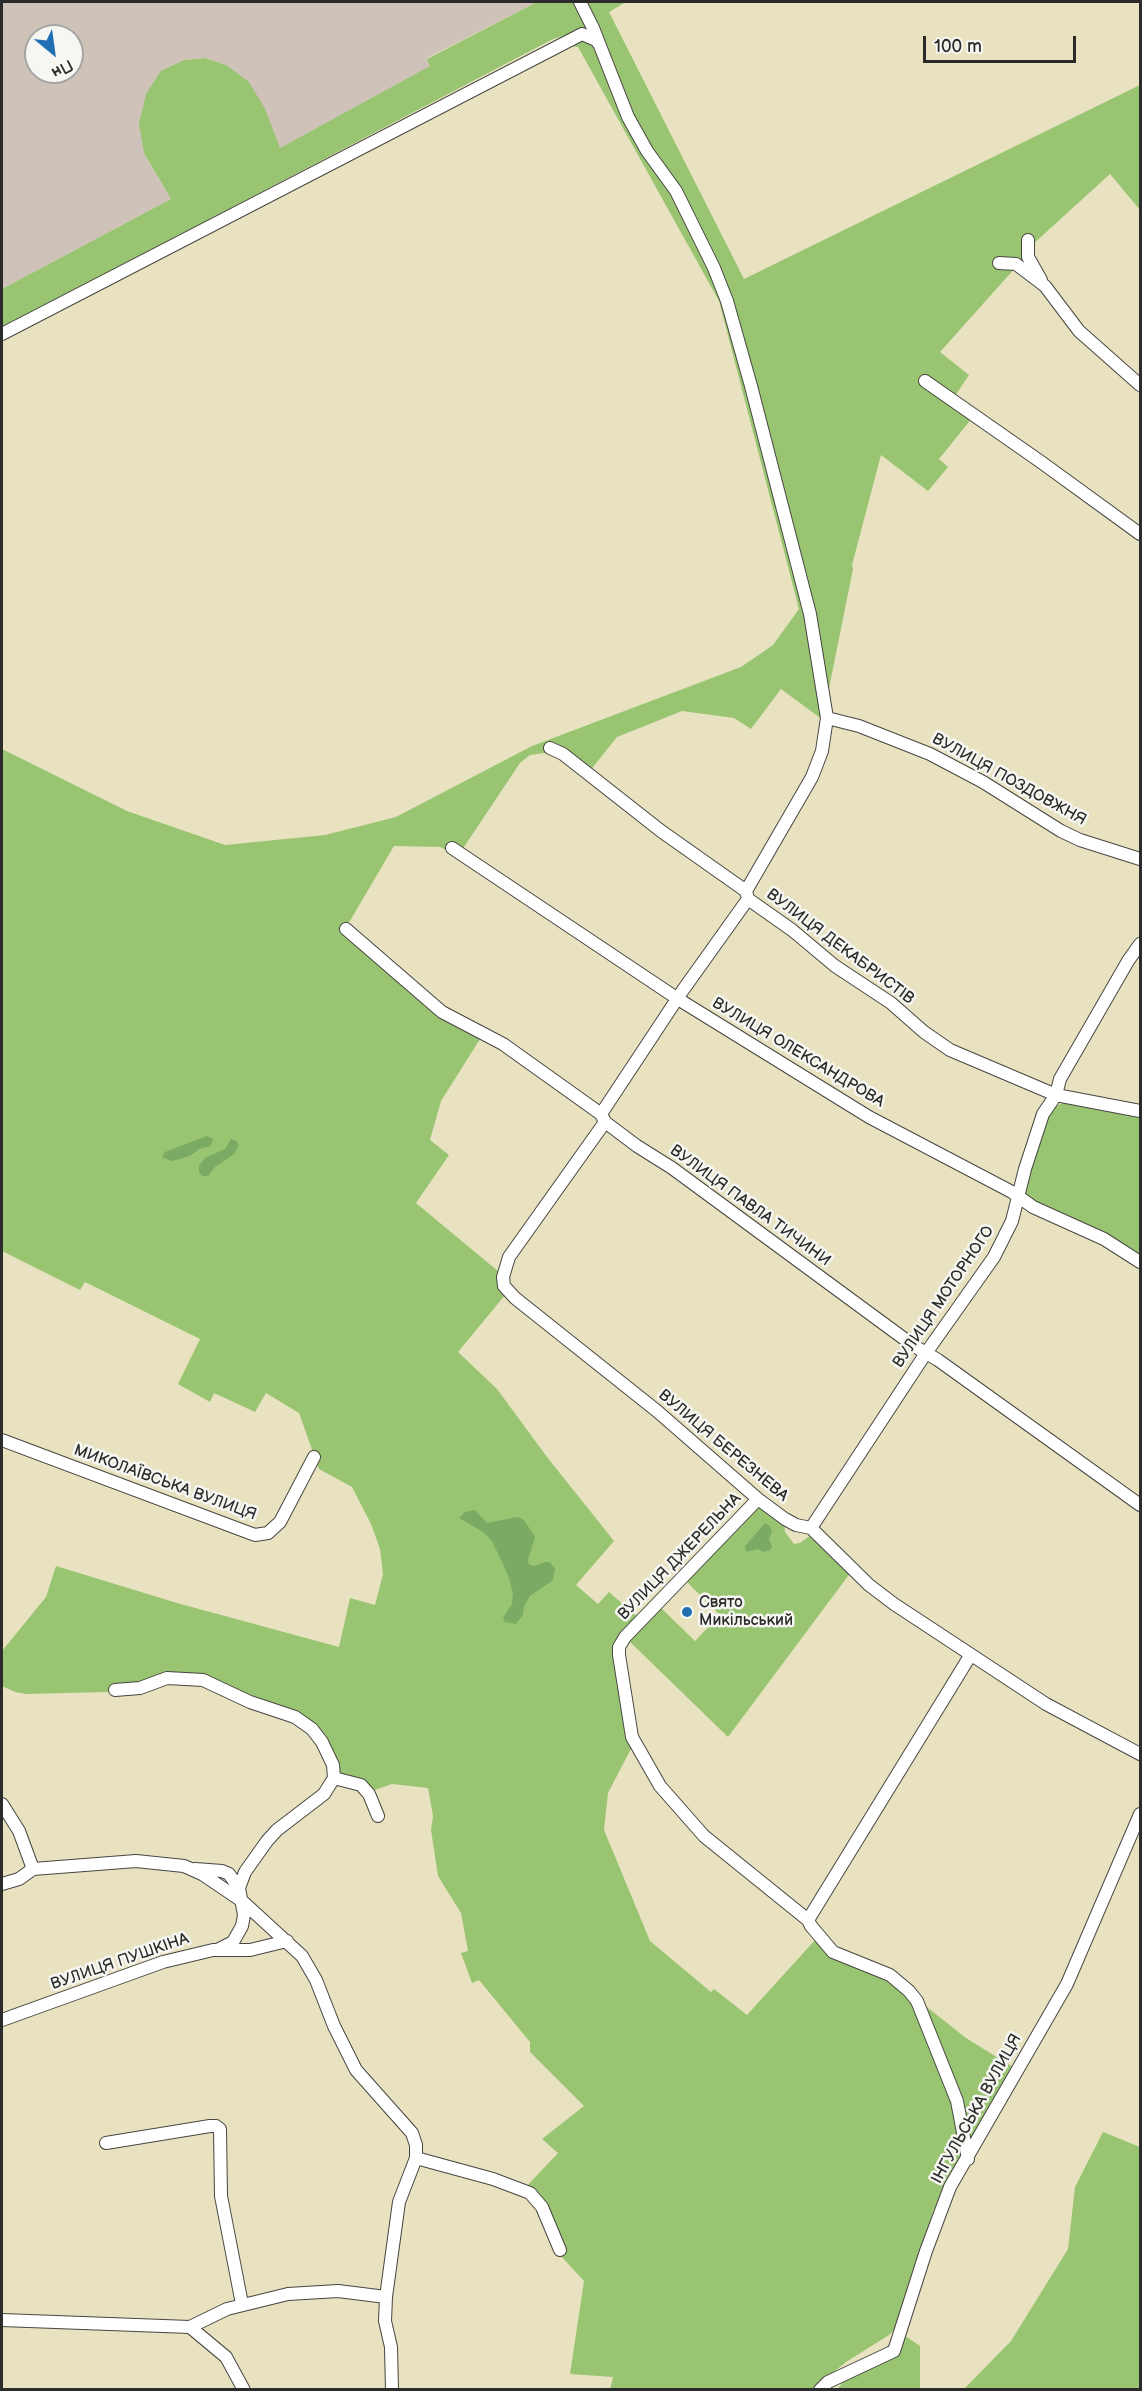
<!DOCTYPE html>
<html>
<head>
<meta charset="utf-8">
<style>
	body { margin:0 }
	#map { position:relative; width:1142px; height:2391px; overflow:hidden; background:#e8e2c0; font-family:"Balsamiq Sans",sans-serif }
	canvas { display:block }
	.frame { position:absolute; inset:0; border:3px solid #2b2b2b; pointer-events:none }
	.north { position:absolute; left:24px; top:24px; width:60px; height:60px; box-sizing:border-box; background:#f6f6f2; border:2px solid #a5a5a2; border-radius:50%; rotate:151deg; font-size:16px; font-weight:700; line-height:24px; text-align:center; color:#2b2b2b }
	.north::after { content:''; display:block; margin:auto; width:21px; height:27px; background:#1f6fb2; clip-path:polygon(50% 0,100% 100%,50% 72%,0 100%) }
	.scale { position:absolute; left:923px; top:36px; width:153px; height:27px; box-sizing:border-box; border:3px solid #2b2b2b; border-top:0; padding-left:8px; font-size:18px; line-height:21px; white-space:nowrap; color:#2b2b2b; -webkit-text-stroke:4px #f6f6f2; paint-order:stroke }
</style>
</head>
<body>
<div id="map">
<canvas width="1142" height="2391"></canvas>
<div class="frame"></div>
<div class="north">Пн</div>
<div class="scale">100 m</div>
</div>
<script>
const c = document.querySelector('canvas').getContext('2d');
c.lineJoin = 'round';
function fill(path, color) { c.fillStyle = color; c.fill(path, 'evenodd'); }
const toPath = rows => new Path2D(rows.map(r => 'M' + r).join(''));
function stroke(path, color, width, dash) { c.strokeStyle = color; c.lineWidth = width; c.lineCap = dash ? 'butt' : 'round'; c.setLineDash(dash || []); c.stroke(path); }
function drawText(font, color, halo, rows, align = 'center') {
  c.font = font + ' "Balsamiq Sans",sans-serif'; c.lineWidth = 5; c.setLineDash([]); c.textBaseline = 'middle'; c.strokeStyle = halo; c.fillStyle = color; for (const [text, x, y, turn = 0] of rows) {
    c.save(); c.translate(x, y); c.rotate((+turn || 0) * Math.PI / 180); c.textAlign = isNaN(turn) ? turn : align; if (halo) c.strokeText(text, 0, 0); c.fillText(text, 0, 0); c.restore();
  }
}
fill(toPath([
	[2,2,537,2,427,58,431,66,280,148,273,134,226,65,205,58,184,60,144,153,171,199,2,289],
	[36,36,72,36,72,72,36,72]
]), '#cec2b9');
fill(toPath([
	[537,2,576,2,587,28,584,30,553,39,2,328,2,289,171,199,144,153,139,124,146,94,161,71,184,60,205,58,226,65,249,82,265,109,280,148,430,66,427,59],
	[584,2,626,2,609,12,744,279,1140,85,1140,210,1110,174,1031,246,1031,255,1047,285,1016,267,940,352,969,375,951,402,973,417,939,459,948,467,928,491,881,455,852,565,853,569,827,698,729,300,649,150],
	[580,37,593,43,666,179,723,294,806,613,823,720,781,689,751,729,734,718,682,711,617,737,589,772,551,752,530,755,520,763,462,850,450,852,440,847,394,846,344,931,482,1036,441,1101,430,1140,449,1155,416,1203,499,1272,506,1294,458,1352,497,1389,547,1457,614,1541,576,1585,598,1604,609,1592,640,1619,617,1647,633,1745,608,1793,604,1830,650,1941,711,1992,714,1989,747,2015,816,1939,834,1951,875,1966,966,2038,1016,2069,933,2211,899,2325,889,2335,846,2362,813,2389,610,2389,613,2377,570,2374,584,2281,559,2254,562,2248,525,2188,558,2153,542,2139,584,2106,530,2052,530,2042,479,1980,472,1983,461,1953,468,1951,461,1913,438,1876,431,1830,433,1816,428,1788,392,1784,369,1792,332,1770,310,1730,233,1697,184,1680,140,1691,107,1692,26,1694,15,1692,2,1686,2,1651,46,1597,56,1566,177,1603,339,1647,350,1598,375,1605,383,1574,380,1549,371,1524,352,1487,319,1469,299,1413,266,1393,255,1412,214,1393,210,1402,178,1384,200,1339,85,1282,80,1290,2,1251,2,749,127,811,225,845,325,835,396,817,532,746,741,667,773,645,799,609,719,301,578,47,565,45,2,340,2,333],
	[1067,1101,1140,1115,1140,1259,1033,1205,1024,1195,1028,1170,1052,1108],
	[760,1505,784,1523,785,1532,794,1544,800,1543,811,1535,851,1572,728,1737,627,1639,660,1607,695,1641,720,1615,685,1580,751,1509],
	[1103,2132,1140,2147,1140,2389,964,2389,1011,2341,1068,2249,1075,2187],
	[904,2335,920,2346,920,2389,837,2390,851,2370]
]), '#99c572');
fill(toPath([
	[207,1136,213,1139,211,1146,199,1149,190,1156,172,1161,162,1157,165,1152],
	[231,1139,236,1141,239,1145,234,1154,215,1167,208,1176,202,1176,199,1172,199,1166,205,1158,225,1149],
	[475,1510,487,1523,518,1517,524,1520,535,1537,528,1560,529,1564,534,1566,545,1562,550,1562,555,1569,553,1580,530,1596,524,1606,523,1615,516,1624,505,1622,503,1618,512,1604,513,1593,508,1575,492,1541,483,1532,459,1518,465,1512],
	[765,1523,770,1526,772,1531,769,1539,772,1547,770,1550,764,1552,758,1549,746,1552,745,1546]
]), '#7aaa64');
const minor = toPath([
	[580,2,593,28,628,117,647,151,676,191,714,268,727,301,751,386,810,614,827,718,822,751,812,777,746,891],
	[1028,240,1028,257,1041,280],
	[999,263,1016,264,1045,286,1079,331,1140,385],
	[2,334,582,34,596,40,599,44],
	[925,381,1041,462,1140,534],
	[827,718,859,726,930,754,983,782,1061,831,1080,840,1140,859],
	[550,748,563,754,661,831,746,891,748,899,792,930,835,966,891,1003,924,1032,950,1050,1056,1095,1140,1111],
	[452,848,678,999,869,1117,1012,1192,1033,1207,1104,1239,1140,1262],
	[346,929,442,1012,503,1044,601,1114,605,1122,637,1146,672,1168,914,1346,938,1360,1140,1505],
	[601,1114,683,990,748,899],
	[605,1122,509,1257,503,1277,504,1286,515,1298,657,1411,758,1499,785,1519,796,1525,811,1528,869,1585,894,1604,1046,1704,1140,1754],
	[2,1440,255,1535,268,1533,280,1522,314,1457],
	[758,1499,625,1637,619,1647,619,1655,632,1737,660,1786,704,1836,808,1920,811,1926,833,1952,890,1975,909,1991,917,2001,957,2101,968,2159],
	[811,1528,926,1353,994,1257,1012,1221,1025,1169,1043,1114,1056,1095,1060,1079,1128,961,1140,944],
	[115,1690,140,1688,167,1678,203,1680,250,1702,295,1717,312,1729,322,1742,333,1765,334,1778,361,1785,369,1794,378,1816],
	[2,1804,19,1831,33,1869],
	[195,1869,222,1871,229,1874,239,1888,244,1915,242,1926,233,1942,219,1949],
	[2,1884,19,1879,33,1869,136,1861,184,1866,202,1874,242,1901,302,1956,316,1980,334,2026,356,2070,412,2133,416,2145,416,2158,493,2179,530,2193,542,2207,560,2250],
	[239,1888,245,1872,267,1841,277,1830,324,1794,334,1778],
	[808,1920,970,1656],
	[2,2020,163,1962,213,1950,250,1950,287,1941],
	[106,2143,210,2126,216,2126,220,2129,221,2196,242,2304],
	[2,2320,190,2327,227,2309,288,2294,338,2291,386,2297],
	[190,2327,226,2357,244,2390],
	[392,2390,391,2347,385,2321,386,2297,399,2202,416,2158],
	[820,2390,828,2382,894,2351,926,2251,950,2187,1067,1984,1140,1814]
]);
stroke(minor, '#474641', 14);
stroke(minor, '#fff', 12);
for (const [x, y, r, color] of [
	[687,1612,6,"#1f6fb2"]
]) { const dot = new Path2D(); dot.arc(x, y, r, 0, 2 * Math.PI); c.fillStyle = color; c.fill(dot); stroke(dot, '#f6f6f2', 2); }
drawText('16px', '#2b2b2b', '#f6f6f2', [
	["ВУЛИЦЯ ПОЗДОВЖНЯ",1009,780,29],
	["ВУЛИЦЯ ДЕКАБРИСТІВ",840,947,37],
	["ВУЛИЦЯ ОЛЕКСАНДРОВА",798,1053,31],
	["ВУЛИЦЯ ПАВЛА ТИЧИНИ",750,1206,36],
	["ВУЛИЦЯ МОТОРНОГО",944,1297,-56],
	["ВУЛИЦЯ БЕРЕЗНЕВА",723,1446,40],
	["МИКОЛАЇВСЬКА ВУЛИЦЯ",165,1483,20],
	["ВУЛИЦЯ ДЖЕРЕЛЬНА",680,1557,-46],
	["ВУЛИЦЯ ПУШКІНА",120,1962,-19],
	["ІНГУЛЬСЬКА ВУЛИЦЯ",977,2109,-61]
]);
drawText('16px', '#2b2b2b', '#f6f6f2', [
	["Свято",699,1603],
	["Микільський",699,1621]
], 'left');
</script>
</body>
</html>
